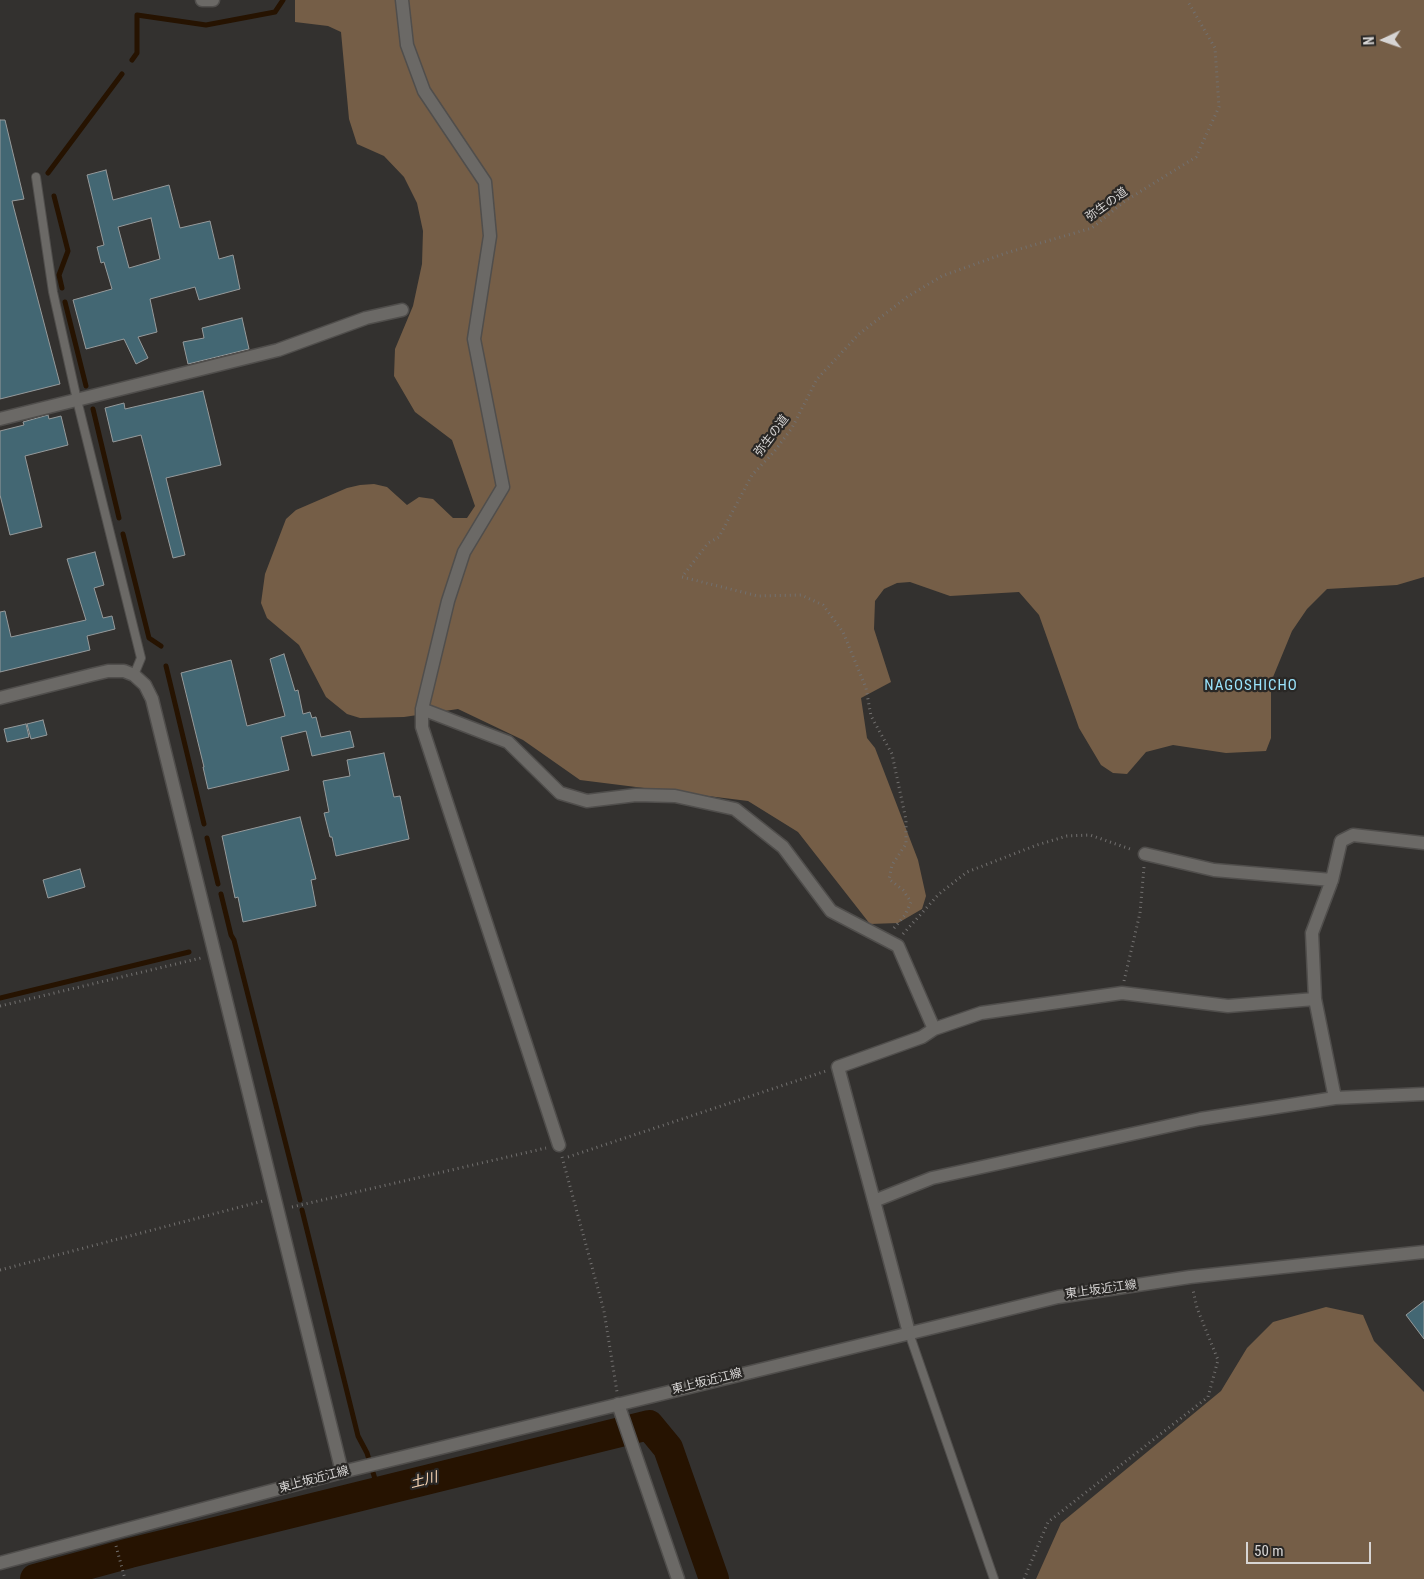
<!DOCTYPE html>
<html>
<head>
<meta charset="utf-8">
<style>
	body { margin:0 }
	#map { position:relative; width:1424px; height:1579px; overflow:hidden; background:#33312f; font-family:"Roboto Condensed",sans-serif }
	canvas { display:block }
	.north { position:absolute; left:1359px; top:15px; width:50px; height:50px; -webkit-text-stroke:4px #292725; paint-order:stroke; rotate:267deg; font-size:14px; font-weight:700; line-height:20px; text-align:center; color:#d7d5d4 }
	.north::after { content:''; display:block; margin:auto; width:18px; height:22px; background:#d7d5d4; clip-path:polygon(50% 0,100% 100%,50% 72%,0 100%) }
	.scale { position:absolute; left:1246px; top:1542px; width:125px; height:22px; box-sizing:border-box; border:2px solid #d7d5d4; border-top:0; padding-left:6px; font-size:15px; line-height:18px; white-space:nowrap; color:#d7d5d4; -webkit-text-stroke:4px #292725; paint-order:stroke }
</style>
</head>
<body>
<div id="map">
<canvas width="1424" height="1579"></canvas>
<div class="north">N</div>
<div class="scale">50 m</div>
</div>
<script>
const c = document.querySelector('canvas').getContext('2d');
c.lineJoin = 'round';
function fill(path, color) { c.fillStyle = color; c.fill(path, 'evenodd'); }
const toPath = rows => new Path2D(rows.map(r => 'M' + r).join(''));
function stroke(path, color, width, dash) { c.strokeStyle = color; c.lineWidth = width; c.lineCap = dash ? 'butt' : 'round'; c.setLineDash(dash || []); c.stroke(path); }
function drawText(font, color, halo, rows, align = 'center') {
  c.font = font + ' "Roboto Condensed","Noto Sans JP",sans-serif'; c.lineWidth = 4.5; c.setLineDash([]); c.textBaseline = 'middle'; c.strokeStyle = halo; c.fillStyle = color; for (const [text, x, y, turn = 0] of rows) {
    c.save(); c.translate(x, y); c.rotate((+turn || 0) * Math.PI / 180); c.textAlign = isNaN(turn) ? turn : align; if (halo) c.strokeText(text, 0, 0); c.fillText(text, 0, 0); c.restore();
  }
}
fill(toPath([
	[295,0,1424,0,1424,577,1397,585,1327,589,1307,609,1292,631,1271,682,1271,738,1266,751,1226,753,1173,745,1146,752,1127,774,1113,773,1101,765,1079,728,1039,615,1019,592,950,596,910,582,897,583,884,589,875,601,874,629,891,682,861,698,867,738,875,748,918,860,926,896,922,909,898,923,870,924,798,832,748,801,580,780,523,740,458,709,404,717,360,718,347,714,326,697,299,645,267,618,261,603,265,574,286,519,296,510,347,488,360,485,374,484,387,487,407,505,419,497,433,499,453,518,467,518,475,506,452,440,415,412,394,376,395,349,413,306,422,264,423,231,417,203,404,177,384,156,357,144,349,119,341,32,328,26,295,22],
	[1326,1307,1363,1315,1374,1341,1424,1392,1424,1579,1036,1579,1061,1523,1221,1391,1247,1348,1273,1322]
]), '#755e47');
stroke(toPath([
	[132,60,137,53,137,15,206,25,275,12,283,0],
	[48,173,122,74],
	[54,196,68,251,59,275,62,288],
	[65,302,86,386],
	[93,409,119,518],
	[123,534,149,638,161,646],
	[166,666,204,824],
	[207,838,218,884],
	[221,894,231,935,234,940,300,1200],
	[0,998,189,952],
	[302,1210,358,1436,367,1453,379,1492]
]), '#261301', 5);
stroke(toPath([
	[35,1579,130,1553,649,1425,668,1448,714,1579]
]), '#261301', 30);
const building = toPath([
	[0,120,5,120,24,199,12,201,60,384,0,399,0,120],
	[106,170,113,200,169,185,180,228,210,221,219,259,233,255,240,289,199,300,195,287,150,299,157,332,138,337,148,358,136,364,124,339,86,349,73,300,112,289,104,262,101,263,97,247,104,245,87,175,106,170],
	[151,218,160,259,129,268,118,227,151,218],
	[242,318,249,349,188,364,183,342,204,338,202,328,242,318],
	[203,391,221,465,166,478,185,555,173,558,141,435,113,442,105,408,124,403,125,409,203,391],
	[48,415,49,419,61,416,68,445,25,456,42,527,10,535,0,495,0,431,24,425,23,422,48,415],
	[95,552,104,585,94,588,103,618,112,616,115,629,87,636,90,650,0,672,0,612,5,611,11,637,86,620,67,559,95,552],
	[284,654,295,691,298,690,303,714,310,712,312,718,316,717,321,737,350,731,354,747,312,756,306,731,281,737,289,770,208,789,203,767,204,767,181,673,231,660,247,726,285,716,270,659,284,654],
	[43,720,47,735,31,739,27,724,43,720],
	[26,724,29,737,7,742,4,729,26,724],
	[384,753,394,797,400,796,409,839,336,856,332,837,330,837,324,813,329,812,323,781,350,776,347,760,384,753],
	[300,817,316,879,311,880,316,906,243,922,238,897,235,898,222,836,300,817],
	[80,869,85,887,48,898,43,880,80,869],
	[1424,1301,1424,1339,1406,1315,1424,1301]
]);
fill(building, '#436773');
stroke(building, '#969a9b', 1);
const service = toPath([
	[36,177,53,292,77,400,141,658,134,675],
	[909,1333,994,1579]
]);
const minor = toPath([
	[202,0,213,0],
	[402,0,407,45,424,91,485,182,490,236,474,339,503,487,464,552,448,601,422,709,422,727,559,1145],
	[0,419,278,350,366,318,402,310],
	[422,709,508,742,560,793,587,801,636,795,675,796,735,809,783,847,831,911,898,946,934,1029],
	[1145,854,1214,870,1332,880],
	[1335,1098,1315,999,1312,933,1332,880,1341,841,1353,835,1424,843],
	[874,1201,838,1067,922,1037,934,1029,981,1013,1122,993,1228,1006,1315,999],
	[909,1333,874,1201,932,1178,1200,1119,1335,1098,1424,1094]
]);
const tertiary = toPath([
	[0,698,91,675,108,671,124,671,134,675,145,685,152,699,342,1472],
	[618,1404,678,1579]
]);
const secondary = toPath([
	[0,1563,342,1472,1058,1297,1190,1277,1424,1252]
]);
stroke(service, '#504e4c', 10);
stroke(minor, '#504e4c', 15);
stroke(tertiary, '#504e4c', 15);
stroke(secondary, '#504e4c', 15);
stroke(toPath([
	[894,928,905,915,911,902,903,890,889,879,892,865,906,844,906,820,892,754,871,716,866,688,843,632,823,605,801,595,758,596,682,577,708,543,719,537,752,475,774,452,792,428,817,379,859,334,907,297,942,276,1006,253,1092,228,1125,201,1196,157,1219,107,1215,48,1187,0],
	[903,934,939,894,967,872,1037,845,1067,836,1090,835,1133,850],
	[1124,981,1140,913,1144,867],
	[0,1006,201,958],
	[562,1157,604,1311,617,1392],
	[568,1157,826,1071],
	[292,1207,546,1148],
	[0,1270,263,1201],
	[116,1546,125,1579],
	[1024,1579,1048,1522,1208,1397,1218,1360,1197,1308,1193,1290]
]), '#72706f', 3, [1, 4]);
stroke(service, '#6b6966', 8);
stroke(minor, '#6b6966', 12);
stroke(tertiary, '#6b6966', 12);
stroke(secondary, '#6b6966', 12);
drawText('12px', '#d7d5d4', '#292725', [
	["弥生の道",1107,205,-36],
	["弥生の道",772,436,-53],
	["東上坂近江線",1101,1290,-8],
	["東上坂近江線",707,1382,-14],
	["東上坂近江線",314,1480,-15]
]);
drawText('italic 14px', '#fedab8', '#292725', [
	["土川",424,1481,-14]
]);
c.letterSpacing = '1px';
drawText('15px', '#9ae3fb', '#292725', [
	["NAGOSHICHO",1251,686]
]);
c.letterSpacing = '0px';
</script>
</body>
</html>
